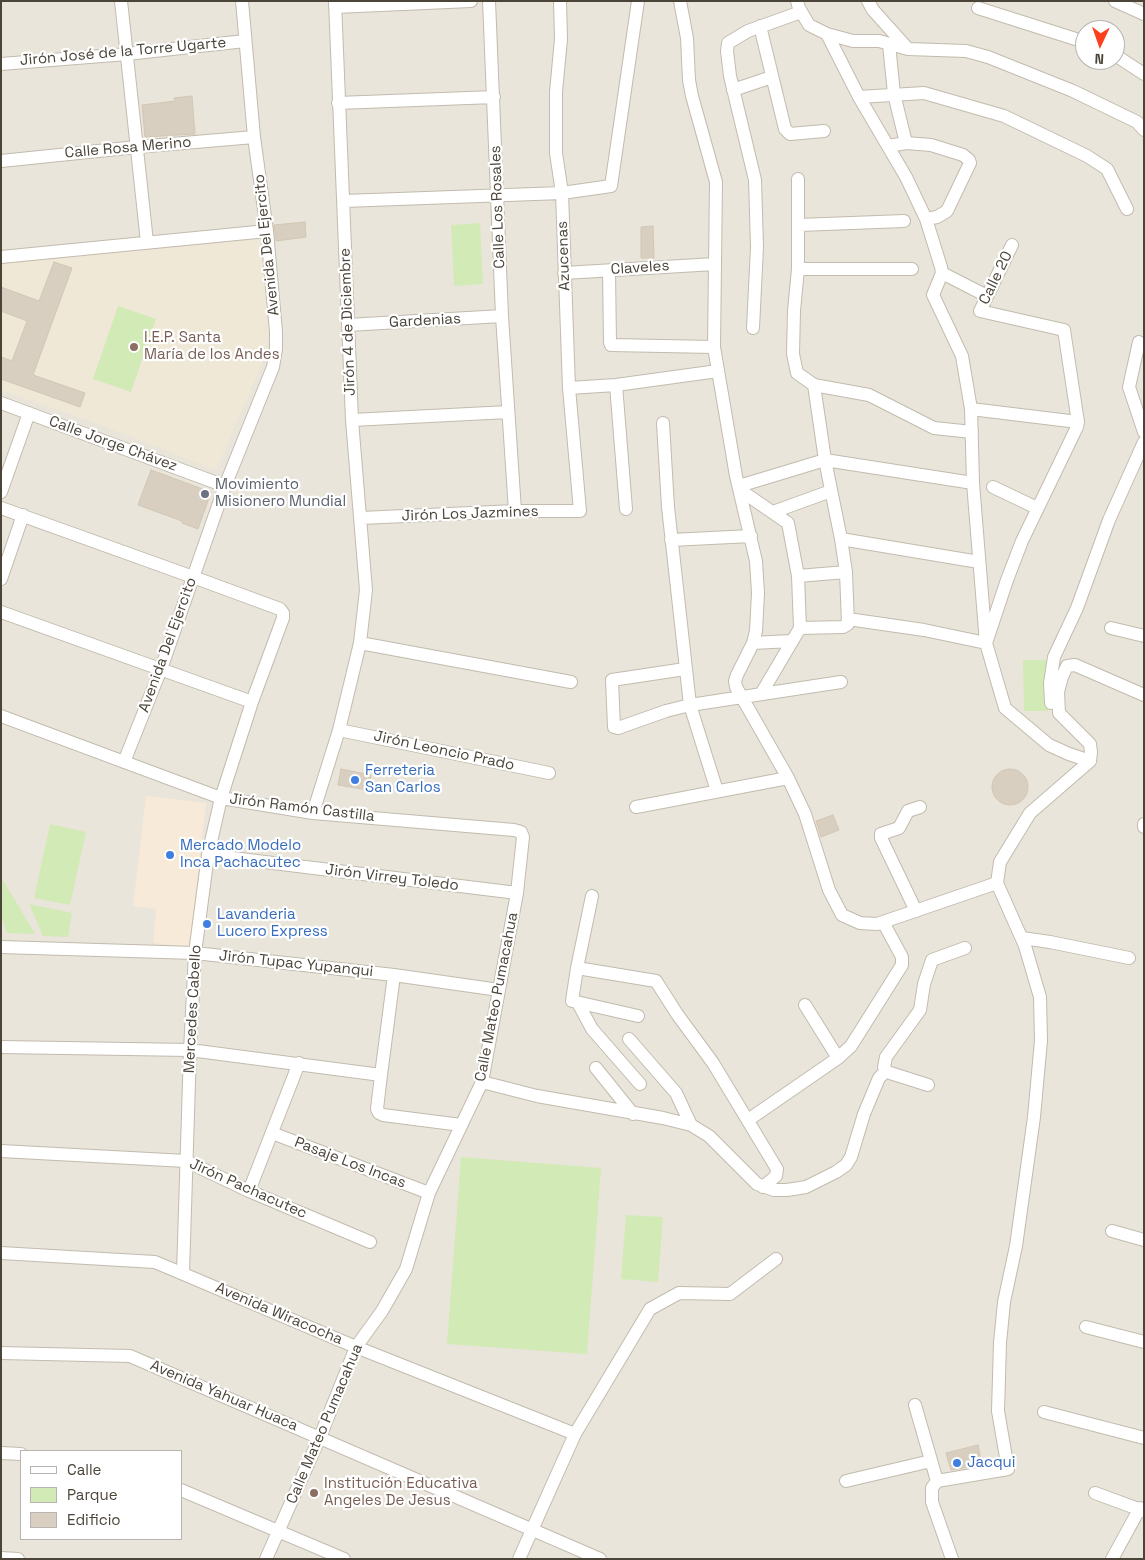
<!DOCTYPE html>
<html>
<head>
<meta charset="utf-8">
<style>
	body { margin:0 }
	#map { position:relative; width:1145px; height:1560px; overflow:hidden; background:#f6f3ec; font-family:"Space Grotesk",sans-serif }
	canvas { display:block }
	.frame { position:absolute; inset:0; border:2px solid #4b4439; pointer-events:none }
	.legend { position:absolute; left:20px; top:1450px; width:162px; height:90px; box-sizing:border-box; background:#fff; border:1px solid #b7b4b0; margin:0; padding:6px 9px; list-style:none; font-size:15px; color:#4b4439 }
	.legend li { display:flex; align-items:center; gap:10px; height:25px }
	.legend b { width:25px; border:1px solid #b7b4b0 }
	.north { position:absolute; left:1075px; top:20px; width:50px; height:50px; box-sizing:border-box; background:#fff; border:1px solid #b7b4b0; border-radius:50%; rotate:183deg; font-size:14px; font-weight:700; line-height:20px; text-align:center; color:#4b4439 }
	.north::after { content:''; display:block; margin:auto; width:18px; height:22px; background:#fc3f1d; clip-path:polygon(50% 0,100% 100%,50% 72%,0 100%) }
</style>
</head>
<body>
<div id="map">
<canvas width="1145" height="1560"></canvas>
<div class="frame"></div>
<ul class="legend">
<li><b style="height:6px;background:#fff"></b>Calle</li>
<li><b style="height:14px;background:#d2eab5"></b>Parque</li>
<li><b style="height:14px;background:#d8cfc1"></b>Edificio</li>
</ul>
<div class="north">N</div>
</div>
<script>
const c = document.querySelector('canvas').getContext('2d');
c.lineJoin = 'round';
function fill(path, color) { c.fillStyle = color; c.fill(path, 'evenodd'); }
const toPath = rows => new Path2D(rows.map(r => 'M' + r).join(''));
function stroke(path, color, width, dash) { c.strokeStyle = color; c.lineWidth = width; c.lineCap = dash ? 'butt' : 'round'; c.setLineDash(dash || []); c.stroke(path); }
function drawText(font, color, halo, rows, align = 'center') {
  c.font = font + ' "Space Grotesk",sans-serif'; c.lineWidth = 4.5; c.setLineDash([]); c.textBaseline = 'middle'; c.strokeStyle = halo; c.fillStyle = color; for (const [text, x, y, turn = 0] of rows) {
    c.save(); c.translate(x, y); c.rotate((+turn || 0) * Math.PI / 180); c.textAlign = isNaN(turn) ? turn : align; if (halo) c.strokeText(text, 0, 0); c.fillText(text, 0, 0); c.restore();
  }
}
fill(toPath([
	[1,1,1144,1,1144,1559,1,1559],
	[1085,30,1115,30,1115,60,1085,60],
	[21,1451,181,1451,181,1539,21,1539]
]), '#eae5da');
fill(toPath([
	[146,796,206,803,190,947,153,943,156,909,133,906]
]), '#f7ead8');
fill(toPath([
	[261,239,269,336,265,357,216,470,96,423,1,390,1,263]
]), '#efe8d6');
fill(toPath([
	[480,223,483,284,454,286,451,225],
	[118,306,156,319,131,392,93,379],
	[1023,660,1048,660,1048,711,1024,711],
	[50,824,86,832,70,905,34,898],
	[3,880,35,934,7,933,1,915,1,881],
	[29,904,72,913,68,937,43,936],
	[461,1157,601,1168,587,1354,447,1344],
	[626,1215,663,1217,658,1282,621,1279]
]), '#d2eab5');
const building = toPath([
	[192,96,195,134,145,137,142,105,175,101,174,98,192,96],
	[305,222,306,237,276,241,274,225,305,222],
	[653,226,654,258,641,258,641,227,653,226],
	[54,262,72,268,33,375,85,393,80,407,1,379,1,357,12,361,27,321,1,311,1,287,39,301,54,262],
	[151,470,211,492,198,529,182,523,182,521,138,505,151,470],
	'992 787a18 18 0 1 1 36 0a18 18 0 1 1-36 0Z',
	[341,769,371,775,368,790,338,785,341,769],
	[833,815,839,830,821,837,816,821,833,815],
	[978,1445,982,1465,951,1470,946,1453,978,1445]
]);
fill(building, '#d8cfc1');
stroke(building, '#d3c7b4', 1);
const minor = toPath([
	[121,1,147,242],
	[489,1,502,316,515,511],
	[680,1,687,38,689,80,692,96,716,182,714,347,736,476,756,561,758,593,756,631,753,643,737,675,735,681,736,687,788,778,805,814,829,890,842,915,860,923,877,924,997,883],
	[797,1,799,8,809,25,827,34,853,41,879,41,908,49,966,51,988,57,1073,91,1137,122,1144,130],
	[868,1,873,10,908,49],
	[1115,1,1144,14],
	[335,7,471,1],
	[978,8,1085,42],
	[760,26,785,129,790,134,824,131],
	[827,34,859,97,906,177,926,219,941,267,942,273,933,295,962,356,971,409,973,483,986,643,1005,708,1049,745,1069,754,1090,761],
	[889,44,894,94,906,143],
	[1115,55,1144,74],
	[1,64,127,54,245,41],
	[733,90,772,77],
	[859,97,924,93,1004,116,1087,156,1107,169,1127,209],
	[338,103,494,97],
	[888,146,906,143,931,145,963,155,969,160,970,163,947,211,937,217,926,219],
	[1,161,137,147,254,137],
	[798,179,798,269,794,311,793,354,797,373,814,385,825,460,841,539,846,572,848,624,843,627,800,628],
	[344,201,562,193,611,186,638,1],
	[799,225,904,221],
	[1,257,267,231],
	[798,269,912,269],
	[609,271,610,342,611,345,714,347],
	[564,273,715,264],
	[942,273,987,296],
	[348,325,502,316],
	[753,328,757,247,755,180,730,76,727,51,728,43,748,31,801,12],
	[1139,342,1129,387,1144,432],
	[616,385,626,509],
	[814,385,869,395,934,428,972,432],
	[569,388,616,385,718,371],
	[1,403,225,486],
	[971,409,1078,422],
	[352,420,508,412],
	[663,423,668,507,690,705,717,791],
	[739,486,825,460,973,483],
	[993,487,1037,508],
	[740,490,788,523,798,576,800,628,761,694],
	[1,492,29,413],
	[1,508,193,577,280,609,283,613,283,618,252,702,221,798,208,855,195,953,190,1050,183,1273],
	[773,512,831,491],
	[361,518,515,511,580,511,569,388,562,193,556,153,556,92,561,39,560,1],
	[841,539,979,562],
	[671,540,751,536],
	[798,576,846,572],
	[1,579,23,515],
	[1,612,252,702],
	[848,619,924,630,986,643,1007,580,1022,541,1077,427,1078,422,1064,330,980,311,1012,245],
	[1111,628,1144,636],
	[360,643,571,682],
	[753,643,791,641],
	[685,669,612,680,614,727,618,728,666,711,690,705,841,682],
	[1051,703,1050,683,1054,657,1077,608,1109,520,1144,442],
	[1,716,221,798,313,813,514,830,521,832,523,837,517,893,482,1082,429,1193,406,1269,382,1311,356,1347,320,1437,266,1559],
	[339,730,549,773],
	[124,762,161,669,225,486,273,367,276,349,276,332,267,231,254,137,242,1],
	[636,807,788,778],
	[313,813,339,730,360,643,366,590,352,420,335,1],
	[1144,824,1144,827],
	[208,855,517,893],
	[592,896,577,968,572,1001,638,1016],
	[916,911,881,838,881,834,899,828,908,811,920,807],
	[1022,938,1050,942,1129,958],
	[1,947,195,953,394,975,499,990],
	[577,968,656,981,677,1014,713,1063,777,1169,776,1176,763,1187],
	[394,975,381,1075,377,1109,379,1113,383,1115,461,1125],
	[578,1003,592,1029,640,1084],
	[805,1005,838,1058],
	[629,1039,676,1093,691,1125],
	[1,1047,190,1050,381,1075],
	[596,1068,633,1114],
	[887,1072,884,1067,886,1057,920,1010,924,984,932,960,965,948],
	[482,1082,537,1096,663,1118,691,1125,709,1136,757,1184,774,1190,787,1190,806,1187,836,1172,846,1165,851,1157,864,1114,879,1078,883,1074,887,1072,928,1085],
	[748,1120,838,1058,851,1046,902,965,902,957,883,922],
	[272,1133,429,1193],
	[1,1151,186,1161,249,1191,370,1242],
	[249,1191,299,1063],
	[1112,1231,1144,1240],
	[1,1253,155,1262,356,1347,575,1434],
	[1086,1327,1144,1342],
	[1,1353,130,1356,600,1559],
	[915,1405,937,1481],
	[1044,1412,1144,1438],
	[1,1453,21,1454],
	[846,1481,931,1461],
	[181,1490,344,1559],
	[1095,1493,1144,1511],
	[1,1558,18,1559],
	[519,1559,575,1434,650,1309,679,1293,730,1294,776,1259],
	[952,1559,932,1502,932,1488,937,1481,1008,1469,998,1411,1000,1343,1004,1302,1016,1246,1034,1117,1041,1040,1040,997,1025,946,997,883,1000,862,1030,813,1090,761,1091,752,1090,744,1059,713,1058,692,1062,677,1067,666,1075,665,1144,695],
	[1112,1559,1140,1508]
]);
stroke(minor, '#c2bbae', 14);
stroke(minor, '#fff', 12);
for (const [x, y, r, color] of [
	[134,347,5,"#8d6e63"],
	[205,494,5,"#6b7280"],
	[355,780,5,"#3f7fe0"],
	[170,855,5,"#3f7fe0"],
	[207,924,5,"#3f7fe0"],
	[957,1463,5,"#3f7fe0"],
	[314,1493,5,"#8d6e63"]
]) { const dot = new Path2D(); dot.arc(x, y, r, 0, 2 * Math.PI); c.fillStyle = color; c.fill(dot); stroke(dot, '#fff', 2); }
drawText('15px', '#4b4439', '#fff', [
	["Jirón José de la Torre Ugarte",123,52,-5],
	["Calle Rosa Merino",128,148,-5],
	["Calle Los Rosales",498,207,-92],
	["Avenida Del Ejercito",267,245,-96],
	["Azucenas",564,256,-92],
	["Claveles",640,268,-4],
	["Calle 20",996,278,-64],
	["Gardenias",425,321,-3],
	["Jirón 4 de Diciembre",348,322,-92],
	["Calle Jorge Chávez",113,444,20],
	["Jirón Los Jazmines",470,514,-2],
	["Avenida Del Ejercito",168,645,-70],
	["Jirón Leoncio Prado",444,751,12],
	["Jirón Ramón Castilla",302,808,7],
	["Jirón Virrey Toledo",392,878,7],
	["Jirón Tupac Yupanqui",296,964,6],
	["Calle Mateo Pumacahua",497,997,-79],
	["Mercedes Cabello",193,1009,-87],
	["Pasaje Los Incas",350,1163,21],
	["Jirón Pachacutec",248,1189,24],
	["Avenida Wiracocha",279,1314,23],
	["Avenida Yahuar Huaca",224,1396,23],
	["Calle Mateo Pumacahua",325,1424,-67]
]);
drawText('15px', '#785e54', '#fff', [
	["I.E.P. Santa",144,338],
	["María de los Andes",144,355],
	["Institución Educativa",324,1484],
	["Angeles De Jesus",324,1501]
], 'left');
drawText('15px', '#5b616d', '#fff', [
	["Movimiento",215,485],
	["Misionero Mundial",215,502]
], 'left');
drawText('15px', '#366cbe', '#fff', [
	["Ferreteria",365,771],
	["San Carlos",365,788],
	["Mercado Modelo",180,846],
	["Inca Pachacutec",180,863],
	["Lavanderia",217,915],
	["Lucero Express",217,932],
	["Jacqui",967,1463]
], 'left');
</script>
</body>
</html>
